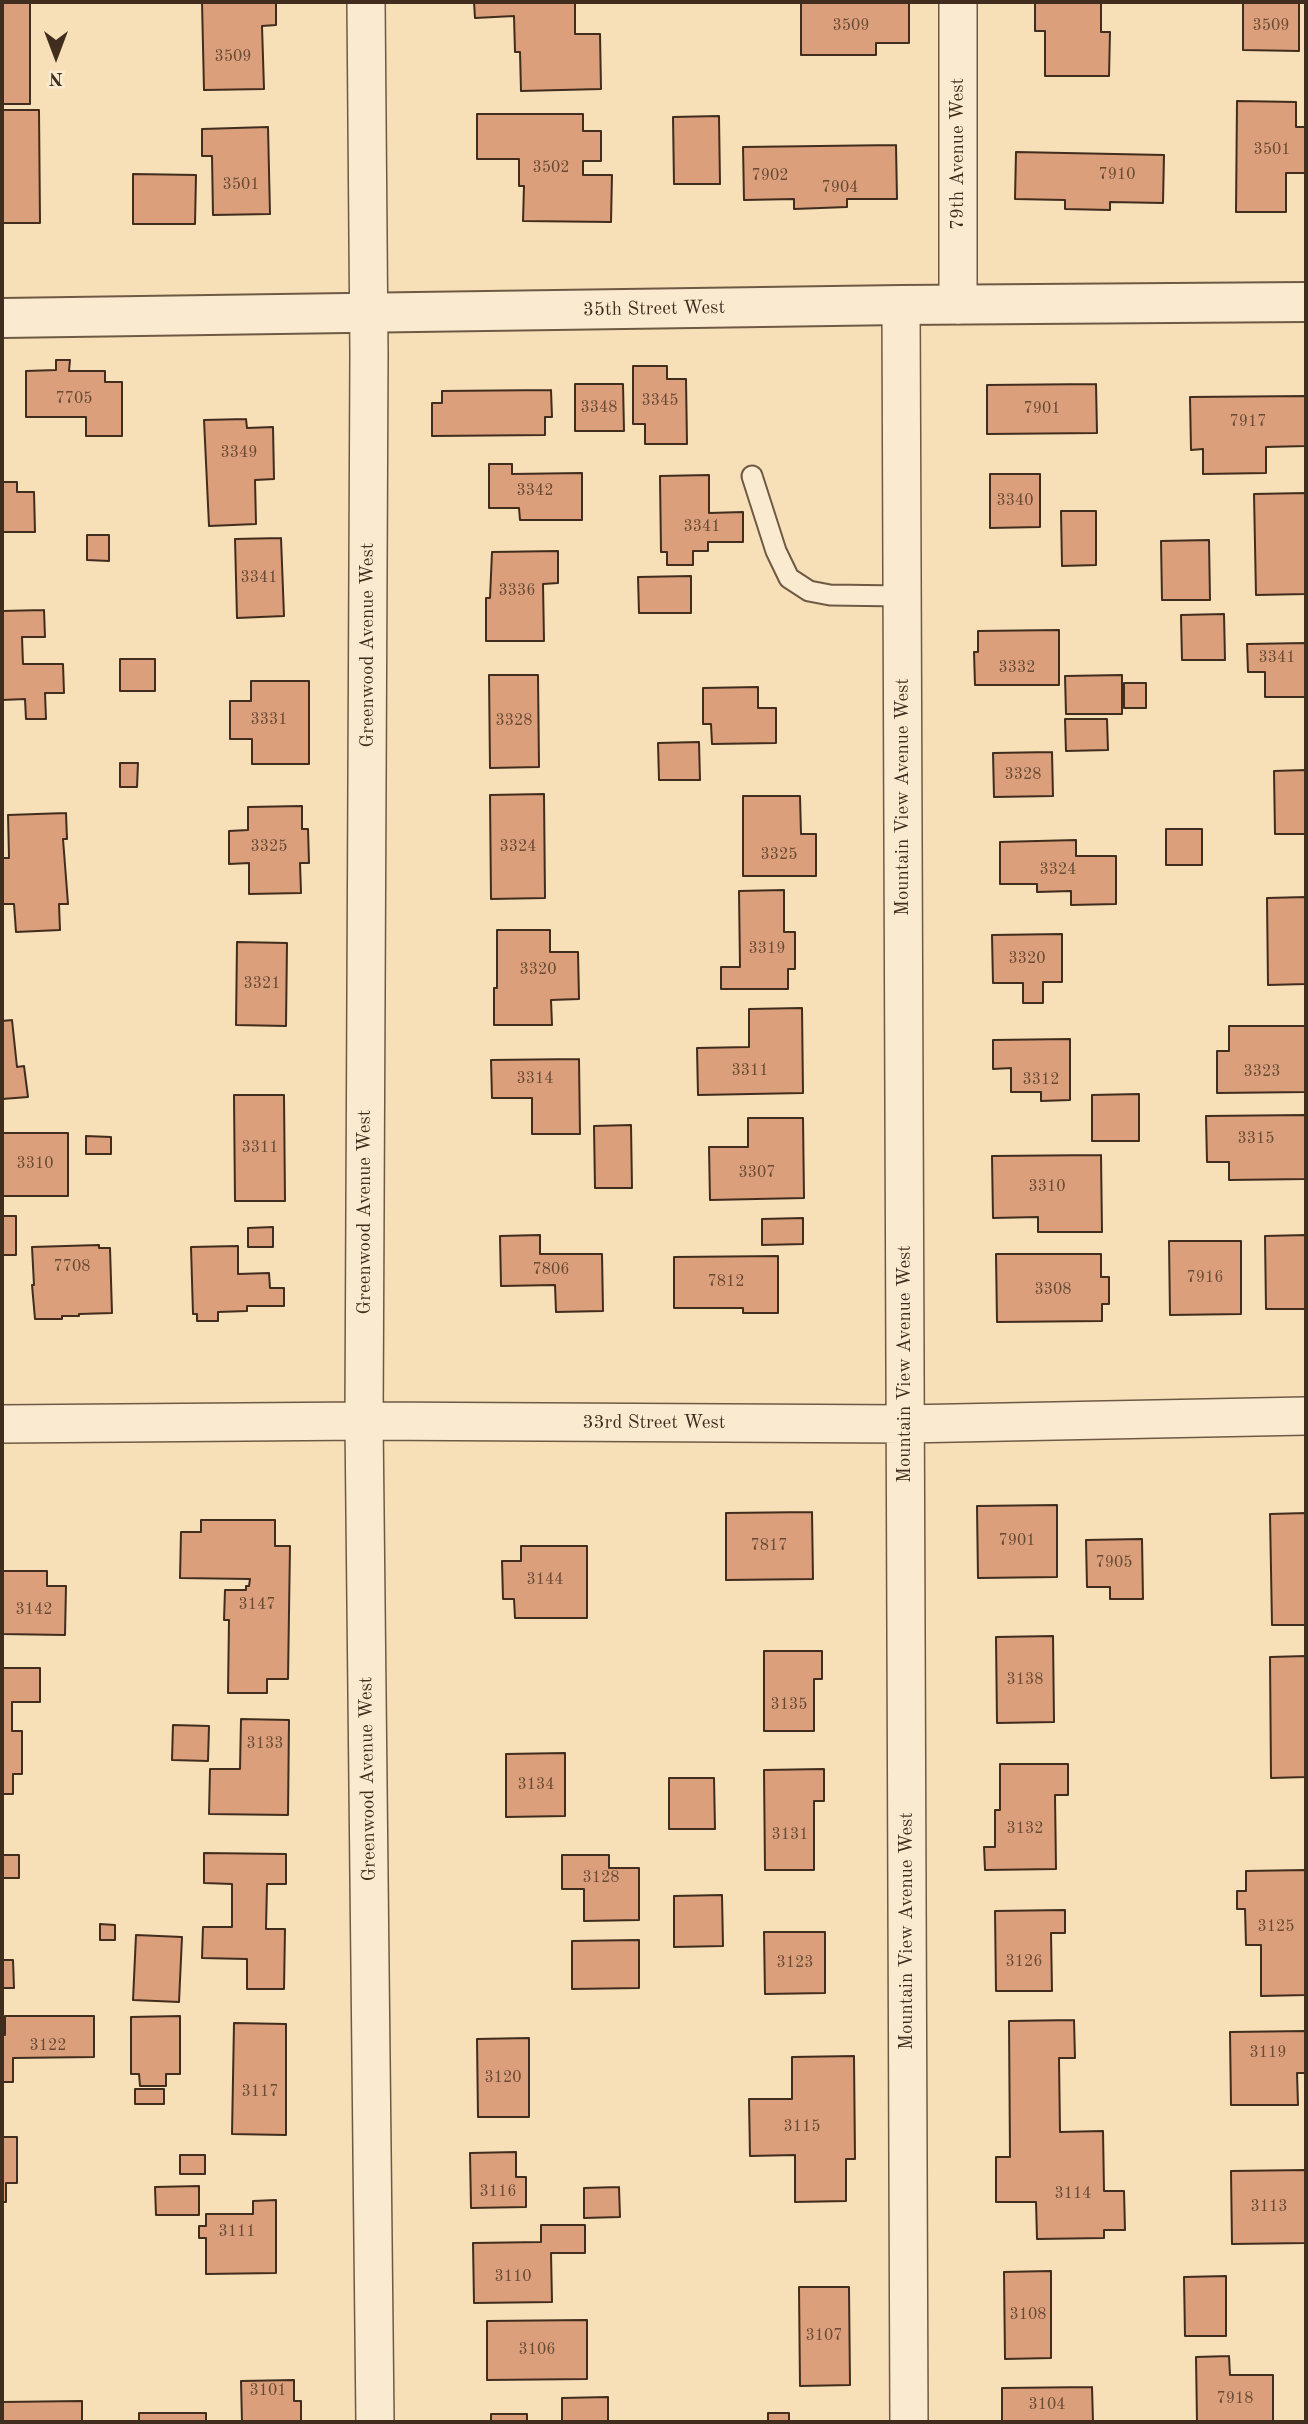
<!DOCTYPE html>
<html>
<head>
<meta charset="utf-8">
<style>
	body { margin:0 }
	#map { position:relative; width:1308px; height:2424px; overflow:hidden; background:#f7dfb7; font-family:"Old Standard TT",serif }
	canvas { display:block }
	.frame { position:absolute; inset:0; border:4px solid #412d1e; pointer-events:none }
	.north { position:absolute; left:21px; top:21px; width:70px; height:70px; -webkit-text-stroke:5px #faead0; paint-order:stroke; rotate:180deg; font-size:19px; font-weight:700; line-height:28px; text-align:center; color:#412d1e }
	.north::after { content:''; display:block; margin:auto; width:24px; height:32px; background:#412d1e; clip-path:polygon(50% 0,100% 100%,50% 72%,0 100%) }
</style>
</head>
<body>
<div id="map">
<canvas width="1308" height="2424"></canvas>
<div class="frame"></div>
<div class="north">N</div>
</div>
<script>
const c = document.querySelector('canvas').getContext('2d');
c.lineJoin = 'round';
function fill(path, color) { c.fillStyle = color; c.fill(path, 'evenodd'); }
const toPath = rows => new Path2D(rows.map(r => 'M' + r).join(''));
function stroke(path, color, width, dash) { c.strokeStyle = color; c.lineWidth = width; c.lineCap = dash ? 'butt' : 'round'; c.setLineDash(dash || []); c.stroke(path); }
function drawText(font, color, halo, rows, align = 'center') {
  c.font = font + ' "Old Standard TT",serif'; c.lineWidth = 7; c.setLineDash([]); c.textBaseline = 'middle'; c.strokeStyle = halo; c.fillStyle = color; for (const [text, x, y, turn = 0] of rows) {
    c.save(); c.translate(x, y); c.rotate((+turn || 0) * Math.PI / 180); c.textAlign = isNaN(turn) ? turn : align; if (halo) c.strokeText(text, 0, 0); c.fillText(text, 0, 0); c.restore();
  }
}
const building = toPath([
	[2,2,30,2,30,104,2,104,2,2],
	[202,2,276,2,276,25,262,26,264,89,204,90,202,2],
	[474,2,575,2,575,34,600,34,601,89,521,91,520,52,515,52,514,16,475,18,474,2],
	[801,2,909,2,909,43,876,43,876,55,801,55,801,2],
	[1035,2,1101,2,1101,32,1110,32,1109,76,1045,76,1045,31,1035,31,1035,2],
	[1243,2,1299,2,1299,51,1243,50,1243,2],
	[1237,101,1296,102,1296,127,1306,127,1306,173,1286,173,1286,212,1236,212,1237,101],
	[2,110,39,110,40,223,2,223,2,110],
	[477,114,583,114,583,131,601,131,601,161,583,161,583,175,612,175,611,222,523,221,524,186,519,186,519,159,477,159,477,114],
	[719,116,720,184,674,184,673,117,719,116],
	[268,127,270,214,213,215,212,156,202,156,202,129,268,127],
	[896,145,897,199,847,199,847,207,794,209,794,199,744,200,743,147,896,145],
	[1016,152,1164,155,1163,203,1110,202,1110,210,1065,209,1065,200,1015,199,1016,152],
	[133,174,196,175,195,224,133,224,133,174],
	[56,360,70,360,69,371,105,371,105,382,122,382,122,436,86,436,86,417,26,417,26,371,56,370,56,360],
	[633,366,667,366,667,379,686,379,687,444,645,444,645,424,633,424,633,366],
	[575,384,623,384,624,431,575,431,575,384],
	[1096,384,1097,433,987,434,987,385,1096,384],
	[551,390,552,417,545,417,545,435,432,436,432,403,442,403,442,391,551,390],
	[1306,396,1306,446,1266,447,1266,473,1203,474,1203,449,1191,450,1190,397,1306,396],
	[246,419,247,428,273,427,274,479,255,480,256,524,209,526,204,420,246,419],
	[489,464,512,464,512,474,582,473,582,520,520,520,519,508,489,508,489,464],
	[990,474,1040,474,1040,527,990,528,990,474],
	[709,475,709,513,743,512,743,542,708,542,708,551,693,551,693,565,667,565,667,552,661,552,660,476,709,475],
	[2,482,17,482,17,492,34,492,35,532,2,532,2,482],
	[1306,493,1306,594,1256,595,1254,494,1306,493],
	[1061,511,1096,511,1096,565,1062,566,1061,511],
	[87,535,109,535,109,561,87,560,87,535],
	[281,538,284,616,237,618,235,539,281,538],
	[1209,540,1210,600,1162,600,1161,541,1209,540],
	[558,551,558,583,543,584,544,641,486,641,486,598,490,598,492,552,558,551],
	[691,576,691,613,639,613,638,577,691,576],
	[44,610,45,637,22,637,23,664,63,664,64,693,45,693,46,719,26,719,25,699,2,700,2,611,44,610],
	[1224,614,1225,660,1182,660,1181,615,1224,614],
	[1059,630,1059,685,975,685,974,652,978,652,978,631,1059,630],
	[1306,643,1306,697,1265,697,1265,672,1248,672,1247,644,1306,643],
	[120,659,155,659,155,691,120,691,120,659],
	[489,675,538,675,539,767,490,768,489,675],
	[1122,675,1122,714,1066,714,1065,676,1122,675],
	[251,681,309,681,309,764,252,764,252,739,230,739,230,701,251,701,251,681],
	[1124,683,1146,683,1146,708,1124,708,1124,683],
	[758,687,758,708,776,708,776,743,712,744,711,724,703,724,703,688,758,687],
	[1065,719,1107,719,1108,750,1066,751,1065,719],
	[699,742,700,780,659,780,658,743,699,742],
	[1052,752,1053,796,994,797,993,753,1052,752],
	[120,763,138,763,137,787,120,787,120,763],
	[1306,770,1306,834,1275,834,1274,771,1306,770],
	[544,794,545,898,491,899,490,795,544,794],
	[743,796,800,796,801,834,816,834,816,876,743,876,743,796],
	[302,806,302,829,308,829,309,863,300,863,301,893,249,894,249,863,229,864,229,831,248,830,248,807,302,806],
	[66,813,67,839,63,839,68,904,59,904,60,930,16,932,14,904,2,904,2,858,9,858,8,815,66,813],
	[1166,829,1202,829,1202,865,1166,865,1166,829],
	[1076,840,1076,856,1116,856,1116,904,1071,905,1071,891,1037,892,1037,884,1000,884,1000,842,1076,840],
	[784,890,784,932,795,932,795,969,788,969,788,989,721,989,721,967,740,967,739,891,784,890],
	[1306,897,1306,984,1268,985,1267,898,1306,897],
	[497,930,550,930,550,952,578,952,579,999,551,1000,552,1025,494,1025,494,988,497,988,497,930],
	[1062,934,1062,982,1043,982,1043,1003,1023,1003,1023,983,993,983,992,935,1062,934],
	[237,942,287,943,286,1026,236,1025,237,942],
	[802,1008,803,1093,698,1095,697,1048,749,1047,749,1009,802,1008],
	[12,1020,17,1067,24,1066,28,1097,2,1099,2,1021,12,1020],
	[1229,1026,1306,1026,1306,1092,1217,1093,1217,1051,1229,1051,1229,1026],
	[1070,1039,1070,1100,1041,1101,1041,1092,1011,1092,1011,1068,993,1069,993,1040,1070,1039],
	[579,1059,580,1134,532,1134,532,1098,492,1098,491,1060,579,1059],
	[1139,1094,1139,1141,1092,1141,1092,1095,1139,1094],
	[234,1095,284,1095,285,1201,235,1201,234,1095],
	[1306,1115,1306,1179,1229,1180,1229,1162,1207,1162,1206,1116,1306,1115],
	[748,1118,803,1118,804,1198,710,1200,709,1147,748,1147,748,1118],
	[631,1125,632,1188,595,1188,594,1126,631,1125],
	[2,1133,68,1133,68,1196,2,1196,2,1133],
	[86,1136,111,1137,111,1154,86,1154,86,1136],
	[1101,1155,1102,1232,1038,1232,1038,1217,993,1218,992,1156,1101,1155],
	[2,1216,16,1216,16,1255,2,1255,2,1216],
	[803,1218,803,1244,762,1245,762,1219,803,1218],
	[273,1227,273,1247,248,1247,248,1228,273,1227],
	[540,1235,540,1254,602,1254,603,1311,556,1312,555,1285,501,1286,500,1236,540,1235],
	[1306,1235,1306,1309,1266,1309,1265,1236,1306,1235],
	[1169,1241,1241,1241,1241,1314,1170,1315,1169,1241],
	[99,1245,99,1248,110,1248,112,1313,79,1314,79,1316,62,1316,62,1319,35,1319,32,1285,34,1285,32,1247,99,1245],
	[238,1246,238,1274,269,1273,270,1288,284,1288,284,1306,247,1306,247,1311,218,1312,218,1321,197,1321,197,1314,193,1314,191,1247,238,1246],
	[996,1254,1101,1254,1101,1277,1109,1277,1109,1304,1102,1304,1102,1321,997,1322,996,1254],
	[778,1256,778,1313,743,1313,743,1308,674,1308,674,1257,778,1256],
	[1057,1505,1057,1577,978,1578,977,1506,1057,1505],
	[812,1512,813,1579,726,1580,726,1513,812,1512],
	[1306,1513,1306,1625,1272,1625,1270,1514,1306,1513],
	[201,1520,275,1520,275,1546,290,1546,288,1679,267,1679,267,1693,228,1693,229,1620,224,1620,225,1590,246,1590,246,1586,249,1586,250,1579,180,1578,181,1532,201,1532,201,1520],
	[1142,1539,1143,1599,1110,1599,1110,1587,1087,1587,1086,1540,1142,1539],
	[521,1546,587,1546,587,1618,515,1618,514,1599,503,1599,502,1561,521,1561,521,1546],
	[2,1571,47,1571,47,1586,66,1586,65,1635,2,1634,2,1571],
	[1053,1636,1054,1722,997,1723,996,1637,1053,1636],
	[764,1651,822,1651,822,1679,814,1679,814,1731,764,1731,764,1651],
	[1306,1656,1306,1777,1271,1778,1270,1657,1306,1656],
	[2,1668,40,1668,40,1702,12,1702,12,1731,22,1731,22,1774,13,1774,13,1794,2,1794,2,1668],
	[241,1719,289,1720,288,1815,209,1814,210,1769,240,1769,241,1719],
	[173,1725,209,1726,208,1761,172,1760,173,1725],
	[565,1753,565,1816,506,1817,506,1754,565,1753],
	[1000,1764,1068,1764,1068,1795,1055,1795,1056,1869,985,1870,984,1847,995,1847,995,1810,1000,1810,1000,1764],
	[824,1769,824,1801,814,1801,814,1870,765,1870,764,1770,824,1769],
	[669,1778,714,1778,715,1829,669,1829,669,1778],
	[2,1828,3,1855,19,1855,19,1878,2,1878,2,1828],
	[204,1853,286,1854,286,1884,267,1884,266,1929,285,1929,284,1989,247,1989,247,1959,202,1958,203,1927,232,1927,232,1884,204,1883,204,1853],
	[562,1855,609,1855,609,1868,639,1868,639,1920,584,1921,584,1889,562,1889,562,1855],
	[1306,1870,1306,1995,1261,1996,1261,1945,1246,1945,1245,1909,1237,1909,1237,1891,1246,1891,1246,1871,1306,1870],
	[722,1895,723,1946,674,1947,674,1896,722,1895],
	[1065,1910,1065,1933,1051,1933,1052,1991,996,1991,995,1911,1065,1910],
	[100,1924,115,1925,115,1940,100,1940,100,1924],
	[764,1932,825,1932,825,1993,765,1994,764,1932],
	[136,1935,182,1937,179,2002,133,2000,136,1935],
	[639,1940,639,1988,572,1989,572,1941,639,1940],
	[2,1960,13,1960,14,1988,2,1988,2,1960],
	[5,2016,94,2016,94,2057,13,2058,13,2082,2,2082,2,2035,5,2035,5,2016],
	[180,2016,180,2074,166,2074,166,2086,140,2086,139,2074,131,2074,131,2017,180,2016],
	[1074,2020,1075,2058,1059,2058,1060,2132,1103,2131,1104,2191,1124,2191,1125,2230,1104,2230,1104,2238,1037,2239,1036,2202,996,2202,996,2157,1010,2157,1009,2021,1074,2020],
	[234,2023,286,2024,286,2135,232,2134,234,2023],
	[1306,2031,1306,2073,1297,2073,1298,2105,1231,2105,1230,2032,1306,2031],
	[529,2038,529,2117,478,2117,477,2039,529,2038],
	[854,2056,855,2159,846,2159,846,2201,795,2202,795,2155,750,2156,749,2099,792,2099,792,2057,854,2056],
	[135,2089,164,2089,164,2104,135,2104,135,2089],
	[2,2137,17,2137,17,2183,6,2183,6,2202,2,2202,2,2137],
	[516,2152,516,2177,526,2177,526,2207,471,2208,470,2153,516,2152],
	[180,2155,205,2155,205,2174,180,2174,180,2155],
	[1306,2170,1306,2243,1232,2244,1231,2171,1306,2170],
	[199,2186,199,2215,156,2215,155,2187,199,2186],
	[619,2187,620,2217,584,2218,584,2188,619,2187],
	[276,2200,276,2273,206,2274,206,2238,199,2238,199,2226,206,2226,206,2214,253,2214,253,2201,276,2200],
	[541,2225,585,2225,585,2253,551,2253,552,2302,474,2303,473,2243,541,2242,541,2225],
	[1051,2271,1051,2358,1005,2359,1004,2272,1051,2271],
	[1226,2276,1226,2336,1185,2336,1184,2277,1226,2276],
	[799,2287,849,2287,850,2385,800,2386,799,2287],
	[587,2320,587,2379,487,2380,487,2321,587,2320],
	[1229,2356,1230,2375,1273,2375,1273,2422,1197,2422,1196,2357,1229,2356],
	[294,2380,294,2401,301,2401,301,2422,242,2422,241,2381,294,2380],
	[1092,2387,1093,2422,1002,2422,1002,2388,1092,2387],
	[608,2397,608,2422,562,2422,562,2398,608,2397],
	[82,2401,82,2422,2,2422,2,2402,82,2401],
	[139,2413,206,2413,206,2422,139,2422,139,2413],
	[768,2413,789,2413,789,2422,768,2422,768,2413],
	[491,2414,527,2414,527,2422,491,2422,491,2414]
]);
fill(building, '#db9f7b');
stroke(building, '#412d1e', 2);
const service = toPath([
	[752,476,776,551,789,578,809,591,830,595,902,596]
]);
const minor = toPath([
	[366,2,369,354,364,1421,375,2422],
	[958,2,958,305],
	[901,305,909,2422],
	[2,1424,364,1421,905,1424,1306,1416]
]);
const tertiary = toPath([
	[2,318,901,305,1306,302]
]);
stroke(service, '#6e5a44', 23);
stroke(minor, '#6e5a44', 40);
stroke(tertiary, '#6e5a44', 42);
stroke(service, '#faead0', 19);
stroke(minor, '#faead0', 37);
stroke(tertiary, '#faead0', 38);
drawText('16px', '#684a35', null, [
	["3509",851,26],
	["3509",1271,26],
	["3509",233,57],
	["3501",1272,150],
	["3502",551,168],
	["7910",1117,175],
	["7902",770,176],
	["3501",241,185],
	["7904",840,188],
	["7705",74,399],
	["3345",660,401],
	["3348",599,408],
	["7901",1042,409],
	["7917",1248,422],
	["3349",239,453],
	["3342",535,491],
	["3340",1015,501],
	["3341",702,527],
	["3341",259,578],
	["3336",517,591],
	["3341",1277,658],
	["3332",1017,668],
	["3331",269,720],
	["3328",514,721],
	["3328",1023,775],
	["3325",269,847],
	["3324",518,847],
	["3325",779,855],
	["3324",1058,870],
	["3319",767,949],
	["3320",1027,959],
	["3320",538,970],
	["3321",262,984],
	["3311",750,1071],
	["3323",1262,1072],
	["3314",535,1079],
	["3312",1041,1080],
	["3315",1256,1139],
	["3311",260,1148],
	["3310",35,1164],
	["3307",757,1173],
	["3310",1047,1187],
	["7708",72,1267],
	["7806",551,1270],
	["7916",1205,1278],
	["7812",726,1282],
	["3308",1053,1290],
	["7901",1017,1541],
	["7817",769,1546],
	["7905",1114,1563],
	["3144",545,1580],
	["3147",257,1605],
	["3142",34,1610],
	["3138",1025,1680],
	["3135",789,1705],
	["3133",265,1744],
	["3134",536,1785],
	["3132",1025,1829],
	["3131",790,1835],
	["3128",601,1878],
	["3125",1276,1927],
	["3126",1024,1962],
	["3123",795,1963],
	["3122",48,2046],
	["3119",1268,2053],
	["3120",503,2078],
	["3117",260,2092],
	["3115",802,2127],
	["3116",498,2192],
	["3114",1073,2194],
	["3113",1269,2207],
	["3111",237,2232],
	["3110",513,2277],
	["3108",1028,2315],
	["3107",824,2336],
	["3106",537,2350],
	["3101",268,2391],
	["7918",1235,2399],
	["3104",1047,2405]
]);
drawText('19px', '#412d1e', '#faead0', [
	["79th Avenue West",958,154,-90],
	["35th Street West",654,309,-1],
	["Greenwood Avenue West",368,645,-90],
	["Mountain View Avenue West",903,797,-90],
	["Greenwood Avenue West",365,1212,-90],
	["Mountain View Avenue West",905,1364,-90],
	["33rd Street West",654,1423],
	["Greenwood Avenue West",368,1779,-91],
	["Mountain View Avenue West",907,1931,-90]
]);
</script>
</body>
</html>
